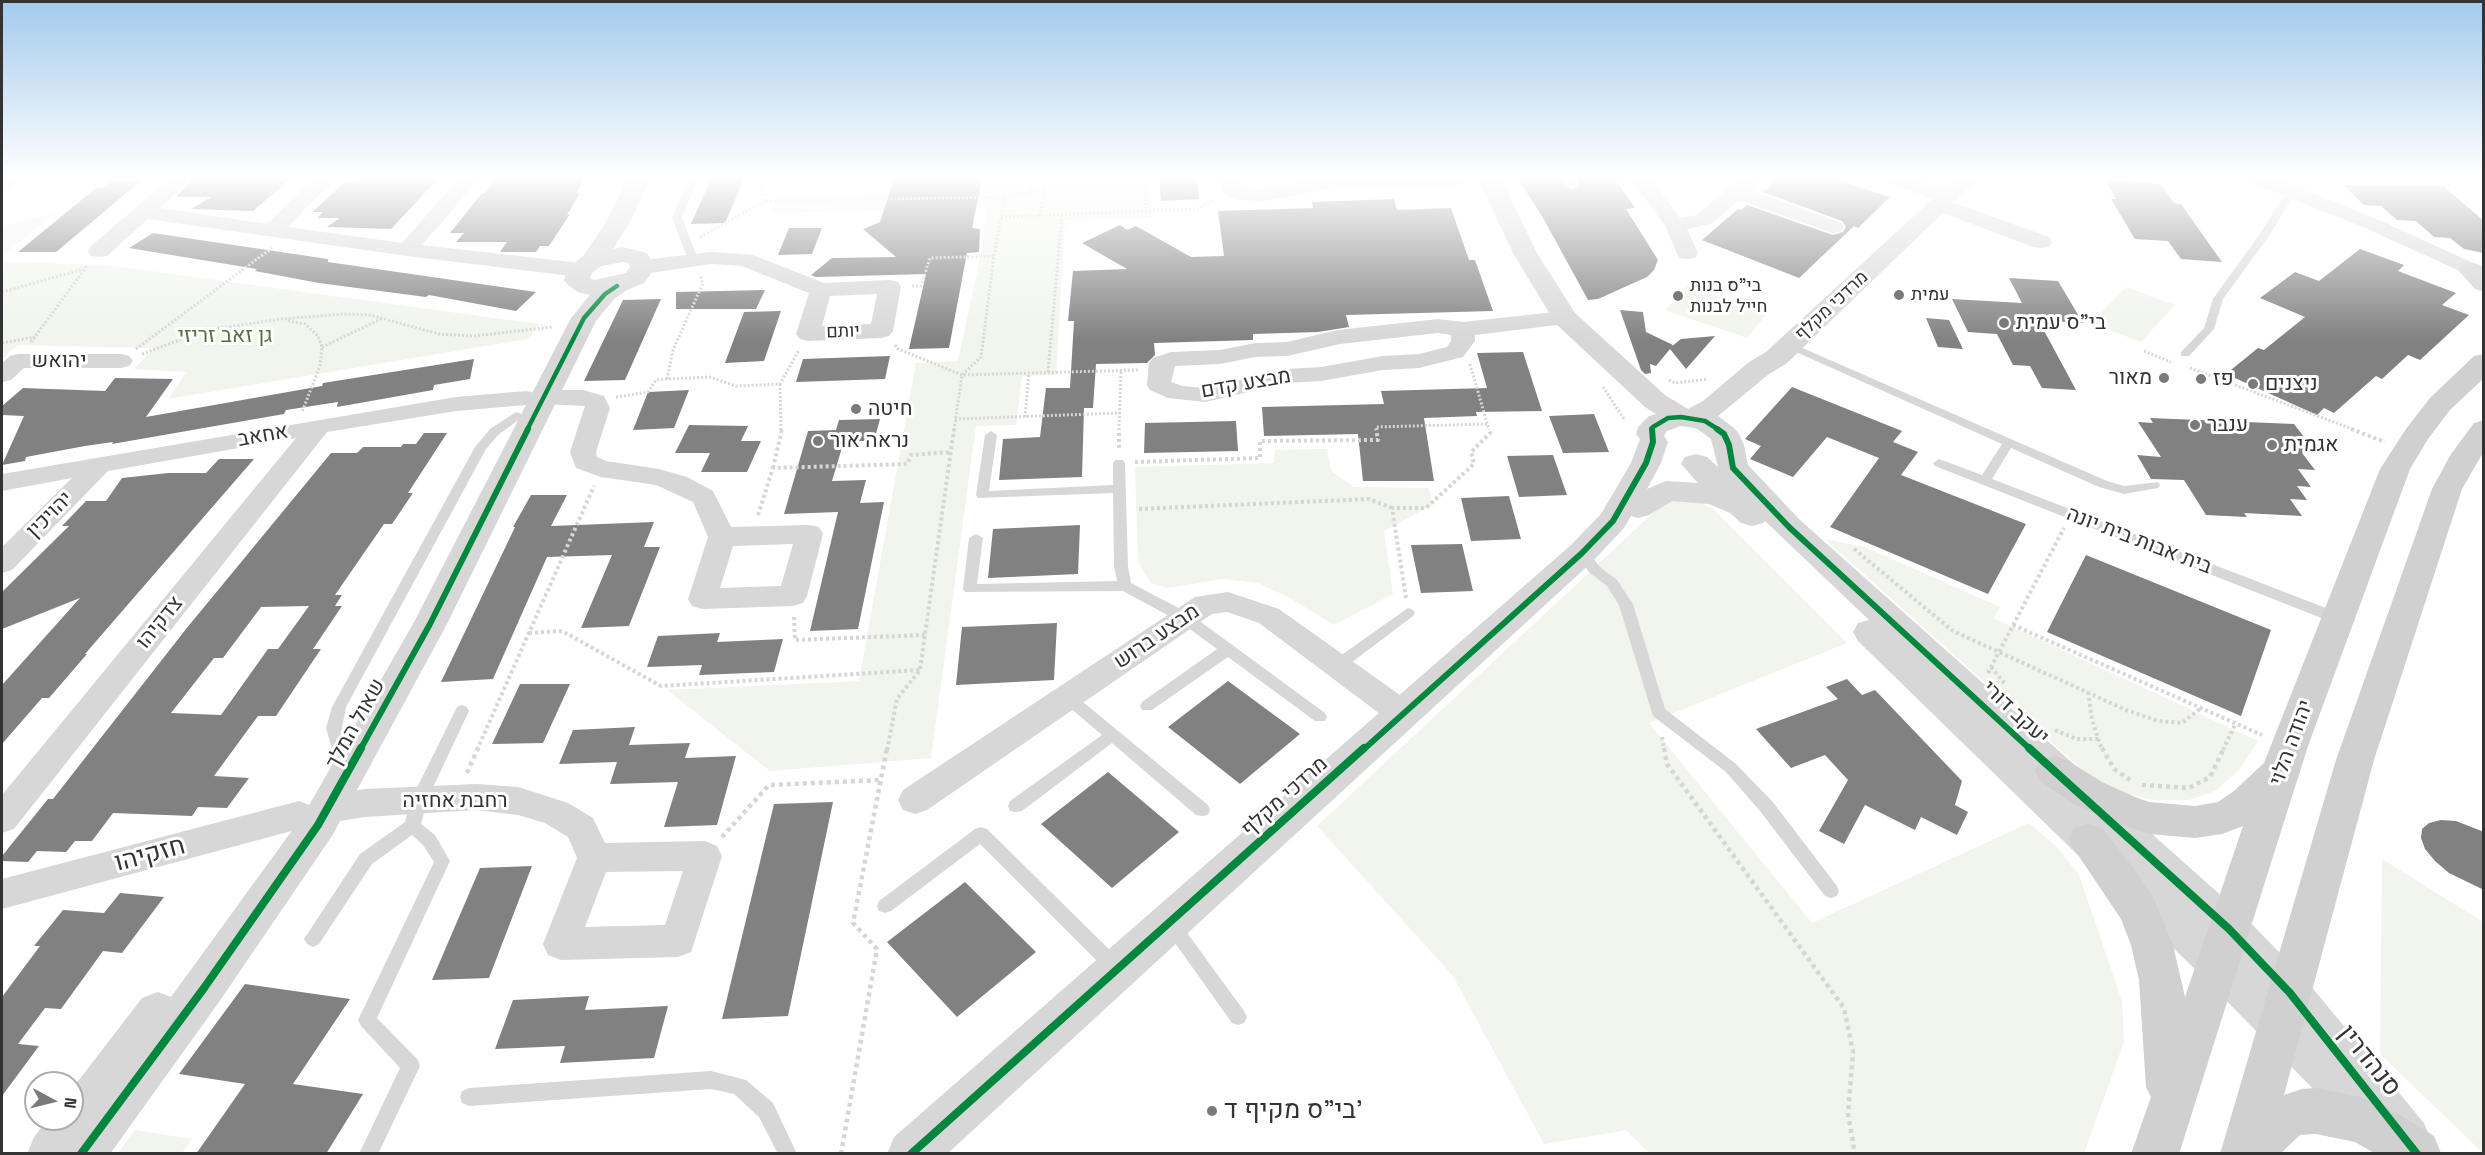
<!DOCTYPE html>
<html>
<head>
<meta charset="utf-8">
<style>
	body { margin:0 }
	#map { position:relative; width:2485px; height:1155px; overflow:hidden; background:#fff; font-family:"Space Grotesk",sans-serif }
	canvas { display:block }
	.frame { position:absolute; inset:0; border:3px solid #333; pointer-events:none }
	.north { position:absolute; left:24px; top:1071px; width:60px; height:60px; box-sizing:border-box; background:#fff; border:2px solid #adadad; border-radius:50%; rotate:97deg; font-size:16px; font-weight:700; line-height:24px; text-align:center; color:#333 }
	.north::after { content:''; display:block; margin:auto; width:21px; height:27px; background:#7a7a7a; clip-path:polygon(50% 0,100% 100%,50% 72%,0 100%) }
</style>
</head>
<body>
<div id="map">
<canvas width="2485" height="1155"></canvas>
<div class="frame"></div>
<div class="north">N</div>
</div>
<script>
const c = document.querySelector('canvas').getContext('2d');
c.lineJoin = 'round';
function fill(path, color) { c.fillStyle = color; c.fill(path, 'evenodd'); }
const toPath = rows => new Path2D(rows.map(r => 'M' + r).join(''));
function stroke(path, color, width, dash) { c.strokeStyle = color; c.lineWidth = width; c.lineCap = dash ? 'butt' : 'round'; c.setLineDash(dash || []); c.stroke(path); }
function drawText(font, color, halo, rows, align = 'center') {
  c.font = font + ' "Space Grotesk",Heebo,sans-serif'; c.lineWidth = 6; c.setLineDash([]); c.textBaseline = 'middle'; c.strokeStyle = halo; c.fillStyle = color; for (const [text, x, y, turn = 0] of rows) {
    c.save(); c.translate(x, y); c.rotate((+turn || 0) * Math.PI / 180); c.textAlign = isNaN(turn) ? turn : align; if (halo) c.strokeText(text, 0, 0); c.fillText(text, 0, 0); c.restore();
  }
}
fill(toPath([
	[1011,179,1150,179,1153,217,1065,220,1056,375,1022,376,1016,425,976,426,931,758,770,771,667,690,859,681,916,363,958,361,982,249,986,208,770,213,778,194,980,192],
	[55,213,2,256,2,226],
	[2,262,106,265,539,324,528,339,168,399,186,372,134,369,154,348,18,345,2,359],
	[1687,286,1768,313,1747,338,1665,310],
	[2126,287,2175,305,2141,342,2091,323],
	[1327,449,1331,471,1354,487,1429,488,1432,505,1384,531,1393,594,1334,625,1290,598,1258,583,1223,579,1167,588,1151,583,1138,562,1135,467,1274,463,1275,450],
	[1668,499,1698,501,1714,510,1847,643,1649,723,1812,923,2029,823,2057,847,2079,875,2122,1001,2124,1042,2084,1153,1649,1153,1626,1130,1544,1144,1453,976,1317,826],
	[1825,539,1865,547,2000,607,1993,618,2258,741,2238,771,2215,791,2189,800,2154,800,2112,790,2087,774],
	[2382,859,2483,922,2483,1153,2380,1054],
	[135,1130,192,1139,182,1153,118,1153]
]), '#f1f5ed');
fill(toPath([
	[193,179,290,179,253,211,191,209,211,197,176,197],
	[360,179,438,179,391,229,327,227,340,218,317,218,323,212,312,212,345,182,356,182],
	[496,179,584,179,576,193,580,193,567,215,570,214,549,246,540,246,536,252,500,252,507,242,456,242,464,233,450,233,482,193,485,193],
	[711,179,744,179,725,223,691,224],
	[894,179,982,179,972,228,980,229,979,252,967,253,949,348,909,349,926,274,816,277,811,275,832,258,896,257,863,229,880,222],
	[1159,179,1197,179,1199,199,1161,201],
	[1518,179,1561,179,1570,189,1579,186,1576,179,1615,179,1635,208,1626,209,1658,260,1654,270,1647,277,1598,299,1588,300,1542,216],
	[1778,179,1835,179,1890,197,1858,228,1854,226,1799,278,1702,240,1738,209,1741,210,1747,205,1833,235,1843,232,1846,227,1842,221,1763,192],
	[2105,179,2161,184,2174,203,2181,204,2222,262,2181,259,2168,241,2135,239,2111,199,2116,199],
	[114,180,142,180,56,252,18,252,96,188,102,188],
	[2343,185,2443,186,2484,221,2484,253,2464,249,2450,238,2434,237,2416,221,2397,220,2381,206,2364,205],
	[1394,199,1397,210,1451,208,1469,260,1475,260,1493,311,1346,315,1349,327,1318,332,1253,334,1253,340,1154,343,1155,355,1147,363,1096,364,1093,408,1084,408,1082,477,999,480,1003,439,1040,437,1046,388,1070,388,1074,321,1068,321,1073,271,1127,269,1082,243,1120,225,1127,230,1136,226,1191,257,1224,256,1218,211,1313,208,1312,202],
	[789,228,822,228,812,254,778,255],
	[153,233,328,259,328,262,536,292,516,311,429,295,426,297,319,283,255,271,257,269,129,248],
	[2360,249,2404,265,2398,271,2456,293,2442,305,2469,315,2420,360,2408,355,2382,379,2376,376,2334,413,2324,408,2317,415,2226,374,2258,348,2264,350,2305,317,2260,298,2295,272,2319,281],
	[2009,278,2058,281,2083,323,2050,321,2053,326,2041,325,2076,390,2042,388,2030,366,2013,365,1997,334,1968,332,1952,299,2022,303],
	[765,290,756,309,676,309,676,292],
	[661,299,625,380,584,381,623,300],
	[1620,310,1643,312,1646,332,1673,345,1671,347,1681,339,1715,336,1686,369,1670,349,1656,366,1650,364,1651,373,1645,374,1641,370],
	[781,311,764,361,725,363,744,312],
	[1926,318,1949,320,1963,349,1938,347],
	[1523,352,1542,411,1476,412,1477,416,1424,418,1434,481,1363,481,1358,434,1264,436,1262,407,1384,404,1381,391,1487,388,1477,353],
	[890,356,885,379,796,382,803,359],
	[474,359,470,379,434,385,433,390,337,407,338,402,286,410,284,414,112,444,113,442,85,446,26,457,25,461,2,465,24,416,2,415,2,406,23,388,105,391,115,378,173,379,146,417,322,386,323,383],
	[1792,387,1902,431,1893,442,1918,452,1901,475,2026,524,1988,594,1830,527,1879,458,1827,437,1793,477,1750,459,1761,446,1745,439],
	[689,390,674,428,633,430,648,392],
	[1594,414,1609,452,1563,453,1549,416],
	[2150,418,2294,424,2317,454,2302,453,2315,470,2298,469,2311,487,2297,486,2307,500,2290,499,2302,516,2244,513,2247,517,2206,515,2184,480,2151,479,2137,455,2161,457,2138,422,2153,423],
	[880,419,874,441,844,441,832,481,866,480,860,503,884,502,858,629,810,631,838,512,784,514,808,431,836,430,839,420],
	[1236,421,1238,451,1144,453,1145,423],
	[689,425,748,426,741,441,761,441,747,472,701,472,710,453,675,453],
	[424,433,447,433,408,493,413,493,392,524,384,524,335,595,342,595,335,606,342,606,313,649,321,649,276,716,258,716,214,776,249,778,227,808,198,807,192,816,113,813,92,841,75,841,66,852,37,851,28,862,2,861,2,856,48,799,53,799,186,629,331,453,357,453,363,447,401,447,403,444,416,444],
	[309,606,278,649,268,649,221,715,171,713,214,658,223,658,261,607],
	[1553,455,1567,495,1519,497,1507,456],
	[219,459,254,459,85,654,87,654,49,698,42,698,2,744,2,685,80,598,2,629,2,592,69,526,62,526,86,501,106,501,122,478,168,473,206,473],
	[531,495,567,495,551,526,654,522,644,547,660,547,629,626,581,628,612,555,547,557,493,679,441,682,515,527,513,527],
	[1509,496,1521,539,1471,541,1461,498],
	[1080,525,1078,574,988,578,993,529],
	[1462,544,1473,591,1421,593,1411,545],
	[2086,555,2271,630,2241,716,2047,632],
	[1057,623,1054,680,956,685,962,627],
	[720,633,717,642,783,639,774,672,699,675,702,665,647,667,658,636],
	[1847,679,1862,695,1875,690,1962,781,1955,805,1968,812,1957,835,1921,817,1915,830,1865,805,1844,844,1819,831,1848,780,1825,755,1791,768,1756,729,1838,699,1826,687],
	[1228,681,1300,734,1240,784,1168,727],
	[520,684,570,684,543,743,492,744],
	[635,727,629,745,690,743,685,758,736,756,717,825,664,827,678,782,610,784,617,762,559,764,573,730],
	[1108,772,1179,832,1112,888,1041,824],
	[833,802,788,1016,722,1019,774,804],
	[2441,820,2456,821,2484,832,2484,890,2449,873,2435,861,2425,849,2421,838,2422,829,2429,823],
	[532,866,489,978,432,980,480,868],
	[965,882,1036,952,957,1017,887,942],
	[120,893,164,897,122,953,103,951,61,1009,45,1008,18,1044,39,1046,2,1096,2,997,40,946,34,946,63,910,104,913],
	[245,984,350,999,293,1084,363,1094,326,1154,196,1154,245,1084,179,1074],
	[589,996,585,1010,668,1006,654,1058,560,1063,565,1046,495,1049,513,1000]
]), '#818181');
stroke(toPath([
	[759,179,765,201,1005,197],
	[1144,179,1146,210],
	[1030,192,1044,191],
	[1040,216,1047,179],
	[1001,217,1197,209,1214,200],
	[700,237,765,201],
	[912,286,921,286,930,258,994,256],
	[2,292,84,269],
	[288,321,305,324,318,336,322,347,320,366,302,412],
	[31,342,87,266],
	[2,343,35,337],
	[895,345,898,349,962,375,1138,370],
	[322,347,381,319],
	[136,349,272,248],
	[2144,351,2171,362],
	[142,354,207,330,281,319,344,314,370,315,439,334,474,336,552,327],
	[1470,364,1489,430],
	[2190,368,2355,430],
	[1048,372,1062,215],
	[667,379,673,350,703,283,700,276],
	[1669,380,1675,383,1708,379],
	[780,384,781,430],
	[1603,387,1624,419],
	[616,397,648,392,656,380,667,379,710,377,736,386,780,384,799,350],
	[1025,417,1029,373],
	[955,419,1120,413],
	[954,430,962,375,981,357,994,256,1005,197,1030,192,1030,179],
	[1119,430,1121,371],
	[1377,430,1376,427,1488,424]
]), '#d6d6d6', 3, [2, 2]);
stroke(toPath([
	[2351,429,2385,442],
	[1119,448,1119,429],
	[1135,462,1260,458,1260,441,1378,440,1376,429],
	[773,468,782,429],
	[1139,509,1369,499,1392,508],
	[758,515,773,468,907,464,911,455,951,452],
	[1854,549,1953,631,2126,710,2158,721,2182,723,2201,708],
	[1406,598,1392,508,1426,508,1474,464,1471,452,1490,433,1489,429],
	[794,617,795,640,925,635],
	[2013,625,2262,735],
	[529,633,562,631,661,686,920,670],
	[1991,667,2006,685],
	[1988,673,2064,528],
	[2088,692,2092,720,2102,750],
	[2055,730,2076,739,2098,739],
	[1662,737,1664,750],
	[477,750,594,486],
	[887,750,897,699,920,670,954,429],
	[2223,750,2236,723]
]), '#d6d6d6', 4, [3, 3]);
stroke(toPath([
	[1664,748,1667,764,1844,1008,1853,1052,1848,1114,1855,1154],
	[2102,748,2114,769,2130,780],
	[467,773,478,748],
	[2142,785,2189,788,2210,777,2224,748],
	[722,837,769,785,881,780],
	[841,1154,877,949,853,923,887,748]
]), '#d6d6d6', 4.5, [4, 4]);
fill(toPath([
	[688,179,698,179,682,218,698,259,693,262,688,259,672,218,688,179],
	[1563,179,1573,179,1577,185,1569,187,1563,179],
	[2288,189,2296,191,2269,236,2223,299,2214,329,2189,356,2181,356,2181,352,2204,328,2213,299,2259,235,2288,189],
	[1791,343,2107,481,2124,486,2158,482,2160,485,2158,488,2124,494,2099,487,2011,448,1992,479,2344,615,2346,619,2344,623,2334,623,1935,466,1933,463,1939,459,1982,475,2002,444,1787,348,1785,346,1791,343],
	[516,412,520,413,522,416,520,419,498,435,486,449,346,707,342,728,346,749,343,753,338,755,333,753,326,728,332,707,475,447,490,429,516,412],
	[991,431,997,435,989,491,1113,485,1113,463,1115,460,1123,460,1125,463,1128,566,1131,583,1190,614,1325,713,1327,717,1325,721,1315,721,1228,657,1152,710,1142,710,1140,706,1142,702,1217,649,1180,622,1123,591,965,592,963,589,969,538,976,534,983,538,977,584,1117,581,1114,566,1113,493,978,498,976,495,985,435,991,431],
	[1582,548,1587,550,1600,567,1617,580,1633,604,1665,709,1736,764,1772,801,1837,886,1839,891,1837,896,1831,898,1825,896,1760,811,1726,772,1653,716,1619,605,1607,586,1590,573,1577,556,1575,553,1577,550,1582,548],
	[1408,608,1413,610,1415,613,1413,616,1343,669,1333,669,1331,665,1333,661,1408,608],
	[1067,691,1072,693,1208,805,1210,810,1208,815,1202,816,1196,815,1112,743,1022,811,1016,812,1010,811,1008,806,1010,801,1102,735,1062,701,1060,697,1062,693,1067,691],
	[462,705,467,707,469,711,427,800,421,824,435,835,450,861,377,1018,418,1060,420,1066,378,1154,359,1154,400,1068,361,1026,358,1020,434,862,423,845,412,835,372,864,319,944,313,947,307,944,304,939,360,854,405,822,411,800,455,711,457,707,462,705],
	[981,827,987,829,1122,962,1125,968,1122,974,1116,976,1110,974,980,844,891,911,885,913,879,911,877,906,879,901,975,829,981,827],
	[1171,917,1177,919,1244,1011,1247,1017,1244,1023,1238,1025,1232,1023,1165,929,1162,924,1165,919,1171,917],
	[711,1071,746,1080,773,1103,797,1154,778,1154,759,1117,734,1094,711,1089,469,1106,462,1103,460,1097,462,1091,469,1088,711,1071]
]), '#d7d7d7');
fill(toPath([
	[2,179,22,179,9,190,2,192,2,179],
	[169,179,191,179,160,208,267,224,313,179,334,179,288,227,402,243,458,179,479,179,422,245,580,263,588,265,591,270,588,275,580,277,407,256,148,219,107,256,99,257,91,256,88,251,91,246,169,179],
	[1219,179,1239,179,1240,188,1264,189,1317,179,1469,179,1466,183,1459,185,1328,189,1264,201,1239,200,1224,195,1219,179],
	[1631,179,1651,179,1680,218,1697,215,1739,179,1759,179,1750,190,1841,223,1844,227,1841,231,1834,233,1827,231,1739,200,1711,224,1687,229,1698,253,1695,258,1687,259,1679,258,1665,226,1631,179],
	[1884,179,1914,179,1956,193,1959,197,1952,202,2049,237,2052,242,2049,247,2041,248,2033,247,1933,209,1930,205,1937,200,1887,183,1884,179],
	[2249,179,2277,179,2377,219,2484,268,2484,282,2363,227,2252,183,2249,179],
	[711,252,753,255,824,283,890,280,898,282,901,287,893,331,889,336,881,338,808,341,800,339,796,334,809,293,742,266,711,264,643,274,635,272,632,267,635,262,643,260,711,252],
	[877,294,871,324,822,326,830,296,877,294],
	[1565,311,1573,313,1576,318,1573,323,1475,335,1475,341,1463,357,1419,368,1383,370,1321,381,1287,383,1205,402,1168,398,1150,390,1147,385,1149,363,1153,358,1171,352,1220,350,1255,343,1287,342,1338,330,1438,319,1463,322,1565,311],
	[1438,333,1451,335,1451,341,1447,347,1419,354,1383,356,1321,367,1287,369,1205,388,1182,386,1171,382,1175,366,1220,364,1255,357,1287,356,1340,344,1438,333],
	[18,354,121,354,129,356,133,361,129,366,121,368,24,368,11,380,2,382,2,363,10,356,18,354],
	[545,390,583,390,604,396,610,408,596,452,597,457,606,461,659,469,687,477,713,491,731,527,809,525,819,527,823,534,807,596,803,603,793,606,702,609,692,606,688,599,708,537,693,502,656,485,601,477,576,468,570,452,585,406,545,404,536,402,526,405,456,411,327,432,14,829,2,833,2,795,296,438,108,471,12,570,2,573,2,547,72,478,2,491,2,474,456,397,526,391,535,393,545,390],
	[793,544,781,586,720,588,733,546,793,544],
	[1228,592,1279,609,1414,705,1419,714,1414,723,1403,726,1392,723,1259,623,1227,612,1212,614,927,810,915,814,903,810,898,800,903,790,1195,597,1228,592],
	[476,784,518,787,568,803,593,818,605,843,705,841,717,846,722,856,691,952,678,957,561,960,548,955,543,944,577,858,568,837,545,823,518,815,476,810,365,817,327,823,315,818,311,825,299,829,2,909,2,879,299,801,312,806,315,799,327,795,365,789,476,784],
	[683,871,665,925,585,927,606,872,683,871]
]), '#d7d7d7');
fill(toPath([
	[628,179,651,179,628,225,613,249,623,247,647,253,656,267,644,283,627,290,614,299,596,321,447,624,332,836,219,1002,110,1154,27,1154,34,1137,48,1119,72,1119,72,1089,142,998,158,992,171,997,304,814,413,624,571,318,590,295,578,292,568,285,564,280,567,270,584,255,604,225,628,179],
	[623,262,628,263,630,267,626,273,595,280,590,278,592,273,601,266,623,262],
	[1478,179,1501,179,1537,253,1575,313,1665,395,1688,409,1703,401,1749,362,1766,352,1954,179,1978,179,1786,364,1769,374,1718,416,1734,428,1739,434,1744,445,1748,465,1800,520,2244,916,2305,979,2424,1123,2431,1140,2425,1154,2388,1154,2349,1104,2341,1107,2325,1101,2203,977,1858,641,1853,632,1858,623,1869,620,1765,521,1763,523,1752,526,1741,523,1730,513,1709,504,1672,501,1649,515,1638,518,1631,516,1624,528,1593,561,947,1154,887,1154,894,1137,1571,545,1601,514,1631,463,1640,439,1636,434,1638,427,1649,416,1656,414,1645,407,1556,324,1513,253,1478,179],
	[1681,426,1696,428,1711,439,1718,467,1707,457,1696,454,1685,457,1681,464,1698,483,1666,481,1647,489,1661,463,1668,442,1664,436,1667,431,1681,426]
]), '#d7d7d7');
fill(toPath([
	[2471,262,2480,265,2484,268,2484,292,2475,289,2458,270,2462,265,2471,262],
	[2484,354,2484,378,2450,410,2428,439,2410,469,2308,746,2179,1154,2131,1154,2151,1097,2146,1087,2139,980,2131,945,2121,919,2068,840,2074,828,2088,824,2102,828,2135,870,2154,899,2173,945,2185,997,2243,826,2222,834,2195,838,2149,834,2108,820,2074,804,2041,782,2035,771,2041,760,2054,756,2067,760,2102,782,2135,797,2149,802,2195,806,2218,802,2234,791,2264,763,2380,469,2406,429,2430,398,2474,356,2484,354],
	[2484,420,2484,451,2462,489,2374,760,2284,1095,2302,1089,2316,1088,2361,1097,2400,1115,2434,1136,2441,1153,2376,1154,2355,1142,2316,1134,2300,1135,2280,1154,2220,1154,2336,760,2432,489,2451,454,2474,423,2484,420]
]), '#d0d0d0');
stroke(toPath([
	[527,430,584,318,605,294,617,286],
	[1652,430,1653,427,1668,418,1681,417,1705,421,1719,430]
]), '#00873e', 4.5);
stroke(toPath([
	[1717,429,1724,434,1729,445,1733,468,1789,527,2031,750],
	[360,750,430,624,528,429],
	[1363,750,1582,553,1613,521,1646,463,1653,442,1652,429]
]), '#00873e', 6);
stroke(toPath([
	[2029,748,2229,929,2290,993,2417,1154],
	[81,1154,204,988,318,825,361,748],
	[911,1154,1364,748]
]), '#00873e', 8);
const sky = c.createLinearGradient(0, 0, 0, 341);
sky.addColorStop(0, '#a3caec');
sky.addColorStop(0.52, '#fff');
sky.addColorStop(1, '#ffffff00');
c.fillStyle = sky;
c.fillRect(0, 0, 2485, 341);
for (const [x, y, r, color] of [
	[1899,295,6,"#7a7a7a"],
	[1678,296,6,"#7a7a7a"],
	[2004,323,6,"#7a7a7a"],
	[2164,378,6,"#7a7a7a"],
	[2201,379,6,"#7a7a7a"],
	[2253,384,6,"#7a7a7a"],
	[856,409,6,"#7a7a7a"],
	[2195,425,6,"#7a7a7a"],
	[818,441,6,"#7a7a7a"],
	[2272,445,6,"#7a7a7a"],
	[1212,1111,6,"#7a7a7a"]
]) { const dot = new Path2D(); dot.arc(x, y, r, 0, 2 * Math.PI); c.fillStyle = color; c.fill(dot); stroke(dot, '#fff', 2); }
drawText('18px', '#333', '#fff', [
	["בי\"ס בנות",1690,286],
	["חייל לבנות",1690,307],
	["עמית",1911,295]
], 'left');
drawText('18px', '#333', '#fff', [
	["מרדכי מקלף",1832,306,-43],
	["יותם",843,332,-2]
]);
drawText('21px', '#333', '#fff', [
	["בי\"ס עמית",2016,323],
	["מאור",2152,378,"right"],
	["פז",2213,379],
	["ניצנים",2265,384],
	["חיטה",868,409],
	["ענבר",2207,425],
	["נראה אור",830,441],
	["אגמית",2284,445]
], 'left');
drawText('21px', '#56703f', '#fff', [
	["גן זאב זריזי",225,336]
]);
drawText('21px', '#333', '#fff', [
	["יהואש",59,361],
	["מבצע קדם",1246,384,-10],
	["אחאב",263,436,-10],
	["יהויכין",50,515,-45],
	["בית אבות בית יונה",2139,541,21],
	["צדקיהו",160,623,-51],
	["מבצע ברוש",1157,637,-34],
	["יעקב דורי",2015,713,43],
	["שאול המלך",356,724,-61],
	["יהודה הלוי",2292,743,-70],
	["מרדכי מקלף",1285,797,-42],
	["רחבת אחזיה",455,801]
]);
drawText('26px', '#333', '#fff', [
	["חזקיהו",150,855,-15],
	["סנהדרין",2369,1061,51]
]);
drawText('26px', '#333', '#fff', [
	["בי\"ס מקיף ד'",1224,1111]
], 'left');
</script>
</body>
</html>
